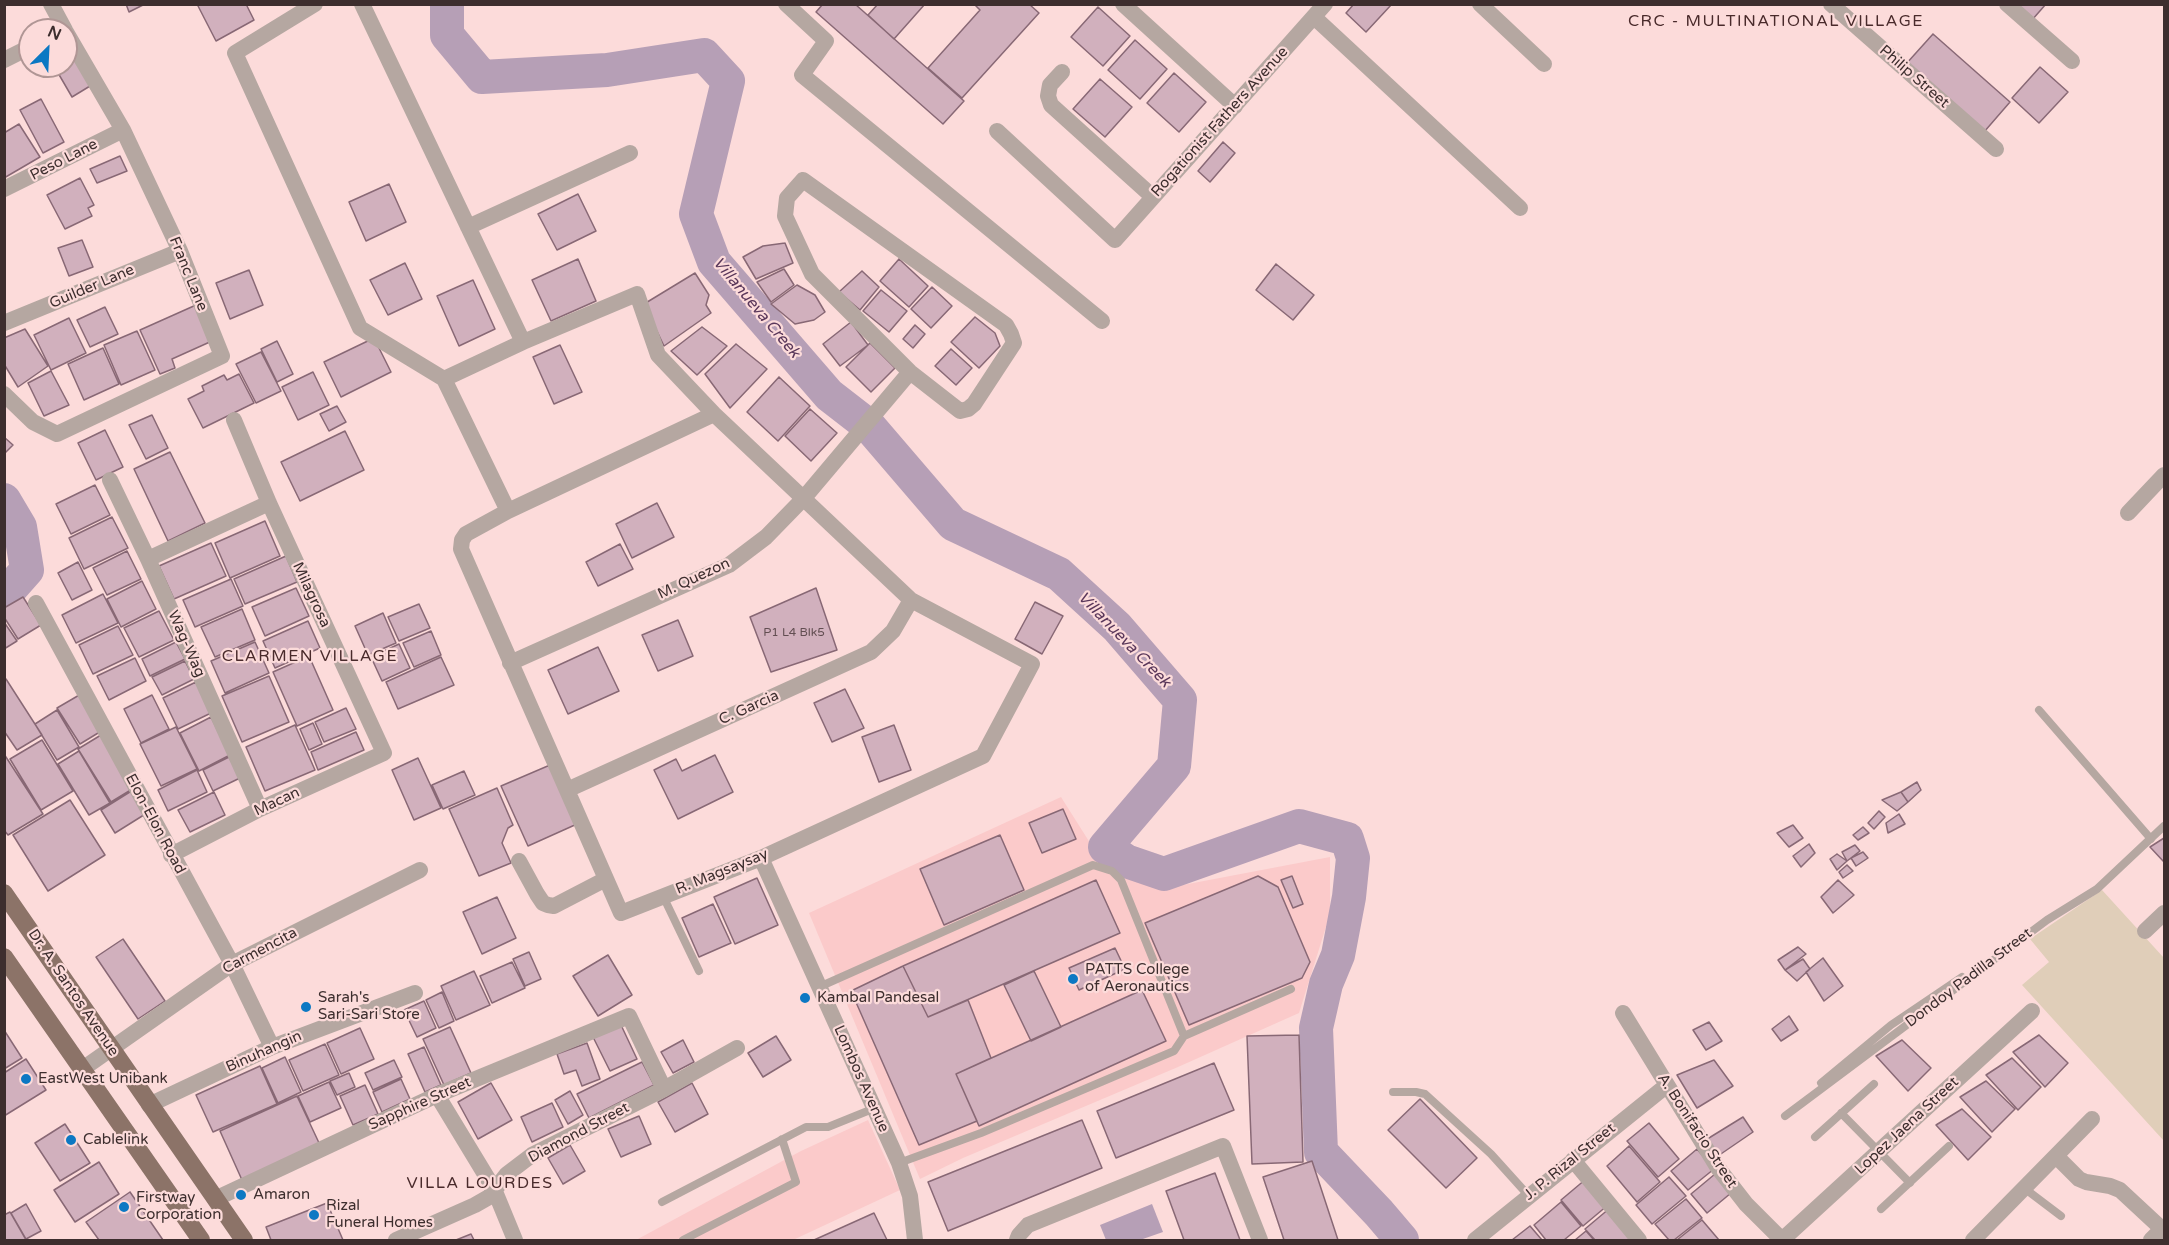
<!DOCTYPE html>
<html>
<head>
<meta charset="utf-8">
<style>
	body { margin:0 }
	#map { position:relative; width:2169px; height:1245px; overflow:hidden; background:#fcdbda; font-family:"Varela Round",sans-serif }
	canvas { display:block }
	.frame { position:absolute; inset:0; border:6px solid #3d2e2e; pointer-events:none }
	.north { position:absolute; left:18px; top:18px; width:60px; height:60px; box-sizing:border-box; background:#fcdbda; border:2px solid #b09695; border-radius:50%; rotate:24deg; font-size:16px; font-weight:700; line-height:24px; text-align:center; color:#3d2e2e }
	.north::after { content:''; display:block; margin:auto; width:21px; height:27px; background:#0c78c3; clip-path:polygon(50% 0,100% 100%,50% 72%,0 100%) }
</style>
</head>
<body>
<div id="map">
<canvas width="2169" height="1245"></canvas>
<div class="frame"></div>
<div class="north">N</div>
</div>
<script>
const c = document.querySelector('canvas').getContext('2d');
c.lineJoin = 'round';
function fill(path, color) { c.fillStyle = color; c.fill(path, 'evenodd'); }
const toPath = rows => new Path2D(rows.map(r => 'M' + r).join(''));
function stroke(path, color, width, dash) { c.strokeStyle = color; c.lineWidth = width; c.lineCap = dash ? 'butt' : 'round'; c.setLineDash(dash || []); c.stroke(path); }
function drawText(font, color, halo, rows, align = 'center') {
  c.font = font + ' "Varela Round",sans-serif'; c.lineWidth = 4.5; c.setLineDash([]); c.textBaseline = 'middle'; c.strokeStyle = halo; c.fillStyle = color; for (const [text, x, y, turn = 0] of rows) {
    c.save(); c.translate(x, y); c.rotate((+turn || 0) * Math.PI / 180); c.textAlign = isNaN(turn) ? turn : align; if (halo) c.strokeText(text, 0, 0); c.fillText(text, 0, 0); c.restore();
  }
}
fill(toPath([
	[1061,797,1104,865,1126,876,1167,888,1330,857,1330,914,1299,1013,1178,1067,963,1158,920,1179,809,913],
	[868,1120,900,1190,793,1240,636,1240,801,1151]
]), '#fbcaca');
fill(toPath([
	[2102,890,2164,958,2164,1141,2022,985,2049,962,2030,939]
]), '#e0ceb9');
fill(toPath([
	[1152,1204,1163,1232,1140,1240,1106,1240,1100,1225]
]), '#b69fb6');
stroke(toPath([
	[447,4,447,35,482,77,607,70,704,55,728,81,696,214,714,262,829,395,869,426,953,524,1059,574,1117,627,1180,700,1174,766,1105,847,1126,861,1164,874,1299,826,1347,839,1353,858,1349,897,1338,955,1326,984,1316,1028,1321,1152,1379,1213,1402,1240],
	[4,500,20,527,27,570,4,596]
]), '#b69fb6', 34);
const building = toPath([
	[126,4,145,4,129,12,126,4],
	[197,4,246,4,254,20,216,41,197,4],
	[823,4,855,4,964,101,943,124,816,12,823,4],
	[878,4,925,4,894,39,868,15,878,4],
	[974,4,1029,4,1039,13,962,98,928,68,980,10,974,4],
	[1354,4,1392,4,1366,32,1346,13,1354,4],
	[2014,4,2046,4,2032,20,2014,4],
	[1098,7,1130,36,1103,66,1071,37,1098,7],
	[1933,34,2010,102,1984,132,1906,64,1933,34],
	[1135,40,1167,69,1140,99,1108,70,1135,40],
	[66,48,95,83,72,97,54,66,66,66,66,48],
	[2040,67,2068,92,2039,123,2012,98,2040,67],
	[1174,73,1206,102,1179,132,1147,103,1174,73],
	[1100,79,1132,107,1105,137,1073,109,1100,79],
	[41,99,64,142,43,153,20,110,41,99],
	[19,124,40,157,4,178,4,133,19,124],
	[1223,142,1235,153,1210,182,1198,171,1223,142],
	[120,156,127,171,97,183,90,169,120,156],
	[80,178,94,205,88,208,92,216,65,229,47,195,80,178],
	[389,184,406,222,366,241,349,202,389,184],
	[578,194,596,231,557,250,538,214,578,194],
	[82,240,93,267,69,276,58,248,82,240],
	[785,243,793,263,756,279,743,257,763,246,785,243],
	[578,259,596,301,551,321,532,280,578,259],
	[899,259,928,286,909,307,880,281,899,259],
	[405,263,422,299,388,315,370,280,405,263],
	[1276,264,1314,295,1293,320,1256,290,1276,264],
	[784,269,794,285,771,302,757,282,784,269],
	[249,270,263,305,230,319,216,283,249,270],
	[862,271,879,287,860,310,839,292,862,271],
	[695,273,709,295,706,305,711,313,664,346,644,304,695,273],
	[473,280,495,329,459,346,437,296,473,280],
	[797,285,815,295,825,312,814,320,795,324,771,304,797,285],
	[932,287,952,306,931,328,911,309,932,287],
	[881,290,907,311,889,332,863,311,881,290],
	[196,305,212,341,172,359,175,368,160,374,140,330,196,305],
	[105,307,118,334,90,347,77,320,105,307],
	[975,317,995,333,1000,346,979,368,951,342,975,317],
	[69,318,86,353,51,370,34,335,69,318],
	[851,322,868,345,840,366,823,344,851,322],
	[915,325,925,334,913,348,903,339,915,325],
	[702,327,727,346,697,375,671,351,702,327],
	[25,329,48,366,18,387,4,364,4,338,25,329],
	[137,331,155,370,121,385,104,345,137,331],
	[374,338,391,372,341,397,324,362,374,338],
	[277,341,293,374,277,382,261,349,277,341],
	[870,343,895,368,871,392,846,367,870,343],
	[736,344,767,369,730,408,705,374,736,344],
	[560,345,582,392,554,404,533,357,560,345],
	[103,348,119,384,84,400,68,364,103,348],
	[951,349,972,368,956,385,935,366,951,349],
	[261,352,281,391,256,403,236,364,261,352],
	[51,371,69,405,44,416,28,383,51,371],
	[313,372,329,405,298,420,282,387,313,372],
	[239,374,254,403,203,428,188,399,204,391,202,386,224,375,227,380,239,374],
	[779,377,810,406,778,441,747,412,779,377],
	[337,406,346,422,329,431,320,414,337,406],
	[810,409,837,433,811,461,785,436,810,409],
	[152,415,168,448,146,459,129,425,152,415],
	[105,430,123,467,96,480,78,443,105,430],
	[345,431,364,470,300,501,281,462,345,431],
	[4,437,13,445,5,453,4,453,4,437],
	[170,452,205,523,168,541,134,469,170,452],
	[95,485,110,515,71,534,56,504,95,485],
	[657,503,674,537,632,558,616,524,657,503],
	[112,517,128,548,84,569,69,538,112,517],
	[265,521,280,556,230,578,215,543,265,521],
	[211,543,226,576,174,599,159,566,211,543],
	[620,544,633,569,598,586,586,562,620,544],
	[127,551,141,579,107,595,93,568,127,551],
	[286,556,297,582,245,604,234,579,286,556],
	[78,562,92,590,72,600,58,573,78,562],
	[231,579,243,606,195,627,183,600,231,579],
	[142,581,156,609,121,627,107,599,142,581],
	[296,588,309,616,265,636,252,607,296,588],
	[816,588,837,650,771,672,750,617,816,588],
	[103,594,118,623,76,643,62,615,103,594],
	[23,597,41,625,18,639,4,617,4,608,23,597],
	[1035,602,1063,616,1042,654,1015,639,1035,602],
	[419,604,430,628,399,641,388,617,419,604],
	[242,609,255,640,215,657,201,627,242,609],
	[159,611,174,640,139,657,124,628,159,611],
	[383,613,396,643,368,655,355,626,383,613],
	[678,620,693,656,658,671,642,635,678,620],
	[308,621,320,648,275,668,263,641,308,621],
	[4,622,17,641,4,649,4,622],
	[118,626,133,655,93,674,79,645,118,626],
	[431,631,441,655,414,667,403,643,431,631],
	[176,642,185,659,150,676,142,659,176,642],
	[255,642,269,673,225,693,211,661,255,642],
	[399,644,410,668,382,681,371,657,399,644],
	[598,647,619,691,568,714,548,670,598,647],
	[309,656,333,710,297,726,273,672,309,656],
	[441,657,454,685,398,709,386,682,441,657],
	[135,658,146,681,109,700,97,676,135,658],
	[185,661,194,679,162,695,152,677,185,661],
	[269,676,289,722,242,742,222,696,269,676],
	[6,679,42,735,17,750,4,731,4,681,6,679],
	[196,682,211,713,178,729,163,698,196,682],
	[845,689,864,728,832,742,814,703,845,689],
	[81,694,103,730,80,744,57,708,81,694],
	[152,695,169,729,141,743,124,709,152,695],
	[346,708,356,729,324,742,315,722,346,708],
	[57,710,79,747,57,760,35,724,57,710],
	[211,717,230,755,199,771,180,733,211,717],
	[313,723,322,744,309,750,300,729,313,723],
	[295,725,315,770,265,791,246,747,295,725],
	[894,725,911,770,879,782,862,737,894,725],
	[176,727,197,769,161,786,140,744,176,727],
	[356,732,364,750,318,770,311,752,356,732],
	[101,735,134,788,111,802,78,749,101,735],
	[42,740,73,791,41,810,10,759,42,740],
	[79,751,110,803,89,815,58,764,79,751],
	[4,754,43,814,8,835,4,830,4,754],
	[715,755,733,792,678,819,654,770,676,759,682,771,715,755],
	[229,757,240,778,213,791,203,770,229,757],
	[418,758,441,808,414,820,392,770,418,758],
	[550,765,577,824,528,846,501,786,550,765],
	[197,770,207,792,168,811,158,790,197,770],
	[464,771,475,795,443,809,432,785,464,771],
	[1917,782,1921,790,1908,802,1901,792,1917,782],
	[497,788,513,825,508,828,502,843,511,863,479,876,449,809,497,788],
	[133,790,147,813,115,833,101,810,133,790],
	[214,792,225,815,190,832,178,810,214,792],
	[1901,792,1908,802,1897,811,1882,800,1901,792],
	[70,800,105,855,48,891,13,835,70,800],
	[1063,809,1076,839,1042,853,1029,823,1063,809],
	[1879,811,1885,817,1874,829,1868,823,1879,811],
	[1899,814,1905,824,1888,833,1886,823,1899,814],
	[1793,825,1803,838,1789,847,1777,833,1793,825],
	[1863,827,1869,833,1858,840,1853,835,1863,827],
	[1000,835,1024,890,944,925,920,869,1000,835],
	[2164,838,2164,862,2150,847,2164,838],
	[1809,844,1815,853,1801,867,1793,856,1809,844],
	[1855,845,1860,851,1847,861,1842,852,1855,845],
	[1863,852,1868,858,1856,866,1851,858,1863,852],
	[1837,854,1847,861,1837,870,1830,859,1837,854],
	[1847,865,1853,871,1843,878,1839,872,1847,865],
	[1258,876,1278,887,1310,962,1302,978,1189,1025,1145,923,1258,876],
	[1292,876,1303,904,1293,908,1281,880,1292,876],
	[757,878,778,925,735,944,714,897,757,878],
	[1096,880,1120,933,928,1017,903,966,1096,880],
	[1838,880,1854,895,1833,913,1821,897,1838,880],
	[497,897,516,938,482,954,463,912,497,897],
	[713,904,731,943,699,957,682,918,713,904],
	[123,939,165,1001,138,1019,96,957,123,939],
	[1798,947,1806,954,1785,970,1778,960,1798,947],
	[1115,948,1125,969,1079,990,1069,968,1115,948],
	[529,952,541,979,525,986,513,959,529,952],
	[608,955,632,995,598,1016,573,976,608,955],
	[1823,958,1843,986,1824,1001,1806,972,1823,958],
	[1803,959,1810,969,1797,981,1785,970,1803,959],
	[512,962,525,988,492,1003,480,976,512,962],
	[903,966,928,1017,968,1000,991,1058,956,1074,977,1121,919,1145,851,991,903,966],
	[474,971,490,1005,456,1020,441,986,474,971],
	[1034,971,1061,1027,1031,1041,1004,985,1034,971],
	[1142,990,1166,1041,979,1126,956,1074,1142,990],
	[442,992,454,1021,439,1028,426,1000,442,992],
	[424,1001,436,1028,417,1037,404,1010,424,1001],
	[1789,1016,1798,1030,1781,1041,1772,1029,1789,1016],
	[1709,1022,1722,1041,1706,1050,1693,1030,1709,1022],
	[621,1025,637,1059,610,1071,593,1037,621,1025],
	[450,1027,471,1073,444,1085,423,1039,450,1027],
	[360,1028,374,1059,341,1074,327,1043,360,1028],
	[4,1030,22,1058,4,1069,4,1030],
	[1299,1035,1303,1162,1252,1164,1247,1036,1299,1035],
	[2039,1035,2068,1063,2045,1087,2013,1052,2039,1035],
	[776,1036,791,1060,763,1077,748,1053,776,1036],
	[683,1040,694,1062,673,1073,661,1052,683,1040],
	[1902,1040,1931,1068,1908,1091,1876,1056,1902,1040],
	[587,1043,600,1079,582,1086,576,1070,564,1074,557,1054,587,1043],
	[325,1044,339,1075,303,1091,289,1060,325,1044],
	[424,1047,441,1085,425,1092,408,1054,424,1047],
	[285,1057,301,1092,278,1103,262,1068,285,1057],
	[2012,1058,2041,1087,2018,1110,1986,1075,2012,1058],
	[26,1059,46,1090,4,1116,4,1073,26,1059],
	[394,1060,402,1077,373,1090,365,1073,394,1060],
	[1714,1060,1733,1086,1697,1108,1677,1075,1714,1060],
	[642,1062,654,1085,589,1118,577,1094,642,1062],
	[1214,1063,1234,1110,1116,1158,1097,1111,1214,1063],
	[260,1066,277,1104,213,1132,196,1095,260,1066],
	[349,1073,355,1087,337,1095,330,1081,349,1073],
	[401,1079,410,1099,382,1112,373,1092,401,1079],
	[1986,1081,2015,1109,1992,1132,1960,1097,1986,1081],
	[329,1082,341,1108,310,1122,298,1096,329,1082],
	[491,1083,512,1120,478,1139,458,1102,491,1083],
	[692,1083,708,1114,675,1132,658,1102,692,1083],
	[365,1085,378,1114,353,1125,340,1096,365,1085],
	[570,1091,583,1115,568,1124,555,1100,570,1091],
	[297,1096,320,1145,242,1180,220,1131,297,1096],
	[1420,1099,1477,1158,1446,1188,1388,1130,1420,1099],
	[552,1103,563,1127,532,1142,521,1117,552,1103],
	[1962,1109,1991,1137,1968,1160,1936,1125,1962,1109],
	[639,1116,651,1144,621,1157,608,1129,639,1116],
	[1743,1117,1753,1132,1715,1158,1704,1141,1743,1117],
	[1082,1120,1102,1168,948,1231,928,1182,1082,1120],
	[1649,1123,1679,1159,1658,1177,1627,1141,1649,1123],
	[65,1124,90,1163,60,1181,35,1143,65,1124],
	[570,1145,585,1171,563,1184,548,1158,570,1145],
	[1629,1146,1660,1182,1637,1202,1607,1166,1629,1146],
	[1697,1149,1714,1169,1688,1190,1671,1171,1697,1149],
	[1312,1161,1338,1240,1284,1240,1263,1177,1312,1161],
	[99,1162,119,1194,75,1222,54,1190,99,1162],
	[1215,1173,1240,1240,1184,1240,1166,1191,1215,1173],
	[1715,1174,1731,1193,1707,1213,1691,1194,1715,1174],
	[1669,1177,1686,1196,1652,1224,1636,1205,1669,1177],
	[1586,1179,1608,1205,1583,1226,1561,1200,1586,1179],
	[130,1192,163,1240,99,1240,86,1222,130,1192],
	[1686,1199,1702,1218,1674,1240,1669,1240,1655,1224,1686,1199],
	[1561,1202,1581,1226,1564,1240,1546,1240,1534,1225,1561,1202],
	[327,1203,343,1240,271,1240,266,1227,327,1203],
	[26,1204,41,1231,26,1239,11,1213,26,1204],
	[1610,1208,1636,1240,1595,1240,1585,1229,1610,1208],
	[10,1212,26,1240,4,1240,4,1215,10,1212],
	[874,1213,887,1240,814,1240,874,1213],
	[1702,1220,1719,1240,1677,1240,1702,1220],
	[1530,1226,1542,1240,1512,1240,1530,1226],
	[1586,1231,1594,1240,1575,1240,1586,1231],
	[471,1234,474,1240,456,1240,471,1234]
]);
fill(building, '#d1b0bd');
stroke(building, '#886875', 1.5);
stroke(toPath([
	[2039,710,2151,839],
	[663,896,699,971],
	[819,987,1093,865,1112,871,1121,880,1184,1036],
	[1821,1083,1891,1025,1962,977],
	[1393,1092,1416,1092,1425,1094,1491,1154,1528,1195],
	[1841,1113,1910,1183],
	[1785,1116,2047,920,2097,889,2164,826],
	[1815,1137,1874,1084],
	[899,1163,981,1133,1174,1051,1184,1036,1291,989],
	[2024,1188,2061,1216],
	[662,1202,806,1127,828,1127,875,1108],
	[1881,1209,1949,1146],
	[683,1240,796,1182,782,1139]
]), '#b5a7a1', 8);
stroke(toPath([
	[51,4,65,30],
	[315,4,235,53,360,328,444,379,508,511],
	[362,4,523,342],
	[786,4,826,41,802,75,1102,321],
	[1123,4,1235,106],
	[1480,4,1544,64],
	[1831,4,1996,149],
	[2007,4,2072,61],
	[1314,17,1520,208],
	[4,60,30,47],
	[1062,72,1050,85,1048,96,1051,105,1153,197],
	[997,131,1115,240,1325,4],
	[803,180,1006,325,1011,334,1014,343,974,404,968,409,960,411,910,372,812,274,785,216,787,198,803,180],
	[4,189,123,130],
	[468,227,630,153],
	[4,323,180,251],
	[444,379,523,342,637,294,658,355,714,414,911,600,1032,664,983,756,761,858,621,913,461,549,462,540,466,534,508,511,714,414],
	[4,394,33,422,57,434,222,356,180,251,123,130,66,32],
	[110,480,148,559,260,809],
	[2128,513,2164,475],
	[148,559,269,503],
	[36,603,232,964,272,1047],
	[510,663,729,565,766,537,803,499,910,372],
	[567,790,871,652,893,631,911,600],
	[171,855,260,809,384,753,269,503,234,420],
	[761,858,899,1163,910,1196,915,1240],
	[519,861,537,894,543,903,548,905,554,906,606,879],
	[2145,931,2164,913],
	[1623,1013,1718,1168,1746,1204,1782,1240],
	[81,1070,232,964,420,870],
	[437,1095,494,1189,515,1240],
	[149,1105,272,1047,415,993],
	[2056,1156,2079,1179,2086,1182,2110,1186,2120,1190,2162,1229,2151,1240],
	[1573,1160,1639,1240],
	[215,1199,437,1095,629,1016,664,1089],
	[396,1240,475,1205,489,1197,507,1174,532,1155,664,1089,737,1048],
	[1017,1240,1019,1235,1028,1225,1223,1146,1260,1240],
	[1475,1240,1666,1086],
	[1782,1240,2032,1011],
	[1973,1240,2092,1119]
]), '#b5a7a1', 16);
stroke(toPath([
	[4,893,244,1240],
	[4,957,201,1240]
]), '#8c7368', 18);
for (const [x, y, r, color] of [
	[1073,979,6,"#0c78c3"],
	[805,998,6,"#0c78c3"],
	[306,1007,6,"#0c78c3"],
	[26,1079,6,"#0c78c3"],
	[71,1140,6,"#0c78c3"],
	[241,1195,6,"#0c78c3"],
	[124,1207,6,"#0c78c3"],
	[314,1215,6,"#0c78c3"]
]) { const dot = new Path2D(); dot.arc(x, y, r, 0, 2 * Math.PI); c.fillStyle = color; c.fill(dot); stroke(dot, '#fcdbda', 2); }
drawText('12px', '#624e52', null, [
	["P1 L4 Blk5",794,633]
]);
drawText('15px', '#3d2e2e', '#fcdbda', [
	["Philip Street",1914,77,41],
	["Rogationist Fathers Avenue",1220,122,-48],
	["Peso Lane",64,160,-27],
	["Franc Lane",188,274,68],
	["Guilder Lane",92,287,-23],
	["M. Quezon",694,579,-25],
	["Milagrosa",311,595,65],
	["Wag-Wag",186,644,66],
	["C. Garcia",749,708,-24],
	["Macan",277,802,-25],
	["Elon-Elon Road",155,824,62],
	["R. Magsaysay",722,872,-22],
	["Carmencita",260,951,-28],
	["Dondoy Padilla Street",1969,978,-37],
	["Dr. A. Santos Avenue",73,993,56],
	["Binuhangin",264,1052,-24],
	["Lombos Avenue",861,1079,66],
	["Sapphire Street",420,1104,-24],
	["Lopez Jaena Street",1907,1126,-43],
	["A. Bonifacio Street",1697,1131,57],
	["Diamond Street",579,1133,-28],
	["J. P. Rizal Street",1570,1162,-39]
]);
drawText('15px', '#3d2e2e', '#fcdbda', [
	["PATTS College",1085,970],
	["of Aeronautics",1085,987],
	["Sarah's",318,998],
	["Sari-Sari Store",318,1015],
	["Kambal Pandesal",817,998],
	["EastWest Unibank",38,1079],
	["Cablelink",83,1140],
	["Amaron",253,1195],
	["Firstway",136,1198],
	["Corporation",136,1215],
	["Rizal",326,1206],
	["Funeral Homes",326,1223]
], 'left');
c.letterSpacing = '1.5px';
drawText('16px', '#492a2b', '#fcdbda', [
	["CRC - MULTINATIONAL VILLAGE",1776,22],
	["CLARMEN VILLAGE",310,657],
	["VILLA LOURDES",480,1184]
]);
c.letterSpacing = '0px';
drawText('italic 16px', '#5a375a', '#fcdbda', [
	["Villanueva Creek",756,308,50],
	["Villanueva Creek",1124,640,46]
]);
</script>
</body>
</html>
